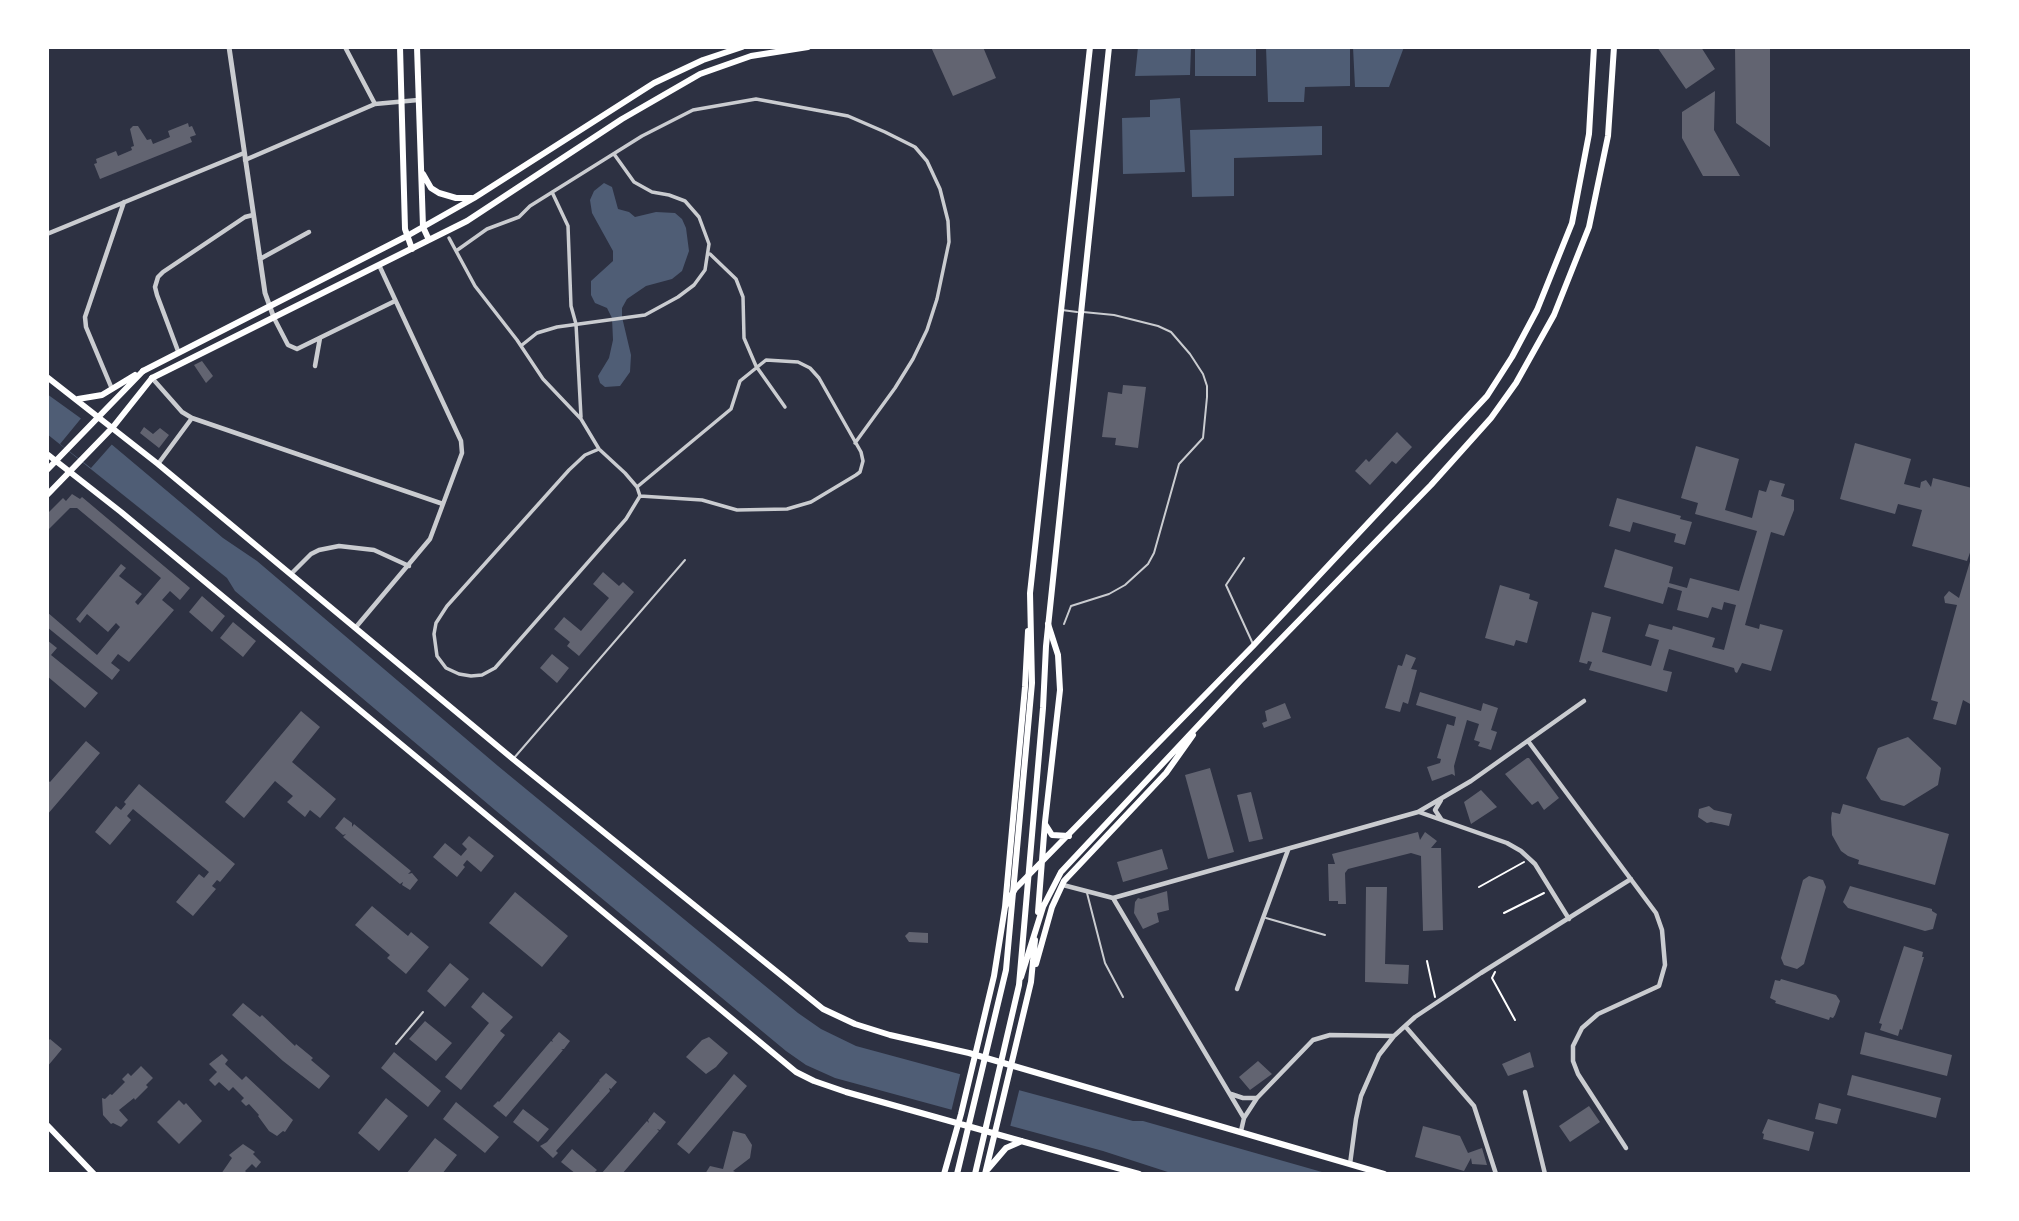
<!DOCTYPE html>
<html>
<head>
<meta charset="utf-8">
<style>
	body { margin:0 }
	#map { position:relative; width:2019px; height:1221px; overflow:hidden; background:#2d3142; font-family:Spectral,serif }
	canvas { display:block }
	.frame { position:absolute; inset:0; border:49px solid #fff; pointer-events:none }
</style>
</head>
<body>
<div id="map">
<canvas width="2019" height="1221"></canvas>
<div class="frame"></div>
</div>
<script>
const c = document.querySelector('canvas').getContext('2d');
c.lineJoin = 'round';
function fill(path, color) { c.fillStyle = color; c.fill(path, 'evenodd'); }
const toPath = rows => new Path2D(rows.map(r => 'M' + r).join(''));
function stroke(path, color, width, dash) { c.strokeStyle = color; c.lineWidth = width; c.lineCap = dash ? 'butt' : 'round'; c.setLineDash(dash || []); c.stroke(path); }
fill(toPath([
	[1138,47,1191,47,1190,75,1135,76],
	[1195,47,1256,47,1256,76,1195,76],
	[1266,47,1350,47,1350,86,1305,87,1304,102,1268,102],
	[1353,47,1404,47,1389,87,1355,87],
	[1180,98,1185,172,1123,174,1122,118,1150,117,1150,100],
	[1322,126,1322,155,1234,158,1234,196,1192,197,1190,130],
	[604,183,612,187,618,209,629,212,635,217,656,212,675,213,682,219,686,228,689,251,682,271,672,279,646,286,627,299,622,308,622,317,631,355,630,372,620,386,605,387,600,383,598,376,609,358,613,340,612,318,607,308,595,303,591,295,591,281,613,261,613,251,592,213,590,200,594,191],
	[47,394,79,417,223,538,257,561,498,766,798,1013,821,1029,856,1046,1133,1121,1143,1121,1329,1174,1174,1174,1103,1151,835,1078,806,1065,786,1051,495,810,235,591,227,578,47,434]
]), '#4f5d75');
fill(toPath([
	[83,416,114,442,91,468,60,444],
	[961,1071,1020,1087,1010,1127,951,1112]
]), '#2d3142');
fill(toPath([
	[931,47,983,47,996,78,953,96],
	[1657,47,1701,47,1715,69,1686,89],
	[1735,47,1770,47,1770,147,1736,123],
	[1715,91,1714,130,1740,176,1703,176,1682,138,1682,112],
	[188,123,189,127,192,126,196,135,190,137,192,142,100,179,94,164,97,163,96,159,116,151,118,156,132,150,131,147,134,146,130,129,133,126,138,126,147,140,151,139,153,144,170,137,168,131],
	[202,361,213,376,206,383,194,365],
	[1123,385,1146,387,1138,448,1115,445,1116,438,1102,437,1108,392,1122,394],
	[144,427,153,434,160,428,169,435,159,448,140,433],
	[1397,432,1412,447,1396,464,1392,461,1370,485,1355,471,1366,459,1369,462],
	[1855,443,1911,459,1904,484,1920,488,1921,482,1926,480,1931,487,1933,478,1972,488,1972,547,1967,561,1912,546,1922,510,1898,504,1895,514,1840,499],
	[1696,446,1739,459,1725,510,1752,518,1759,490,1766,492,1770,480,1785,484,1781,496,1794,500,1794,510,1784,536,1771,532,1745,625,1759,629,1760,624,1783,630,1771,671,1742,663,1737,673,1735,672,1734,668,1669,649,1663,670,1672,672,1667,692,1589,670,1592,662,1588,661,1587,664,1579,662,1592,612,1611,617,1602,652,1651,666,1659,640,1645,636,1649,624,1672,630,1673,626,1715,638,1712,647,1724,650,1736,605,1724,602,1722,610,1712,607,1708,618,1677,610,1682,591,1668,587,1663,604,1604,587,1615,549,1673,567,1669,583,1687,588,1690,578,1739,591,1757,531,1695,514,1698,503,1681,498],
	[72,494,80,499,82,497,190,588,180,600,170,591,162,600,174,610,129,662,118,654,111,663,120,670,112,680,47,627,47,612,97,655,120,627,116,623,108,632,87,614,80,623,76,619,121,564,126,568,119,576,142,594,135,602,138,605,161,578,77,508,70,508,47,531,47,514,63,498,66,501],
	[1617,498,1681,516,1680,519,1692,522,1685,545,1674,542,1676,534,1633,522,1630,532,1609,526],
	[1972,555,1972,705,1963,700,1956,725,1933,719,1938,702,1931,700,1957,605,1945,603,1944,597,1949,591,1959,598],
	[603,572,619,586,623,582,634,592,579,656,567,646,570,642,554,629,564,617,581,631,609,598,593,584],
	[1500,585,1530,594,1529,599,1538,602,1527,643,1516,640,1514,646,1485,638],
	[202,596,225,616,212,632,189,612],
	[233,622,256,641,243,657,220,638],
	[47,640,57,648,51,655,98,693,85,708,47,676],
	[552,654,569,668,557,683,540,668],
	[1406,654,1416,658,1411,669,1417,670,1408,704,1403,702,1400,712,1385,708,1398,665,1402,666],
	[1420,692,1481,711,1483,703,1498,708,1491,730,1497,732,1491,750,1478,746,1480,742,1474,740,1479,724,1467,720,1454,766,1455,776,1452,774,1432,781,1427,767,1440,763,1441,759,1437,758,1447,724,1454,726,1456,717,1416,705],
	[1285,703,1291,718,1264,728,1262,723,1267,721,1265,711],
	[301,711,320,727,292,762,336,799,320,818,310,810,305,817,287,802,293,796,275,781,244,818,225,802],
	[1908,737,1941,768,1938,785,1904,806,1881,800,1866,778,1878,748],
	[86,741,100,753,47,815,47,780,50,782],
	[1527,758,1529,758,1559,798,1544,810,1538,801,1532,805,1505,774],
	[1210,768,1234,852,1208,859,1185,775],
	[139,784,235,864,220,882,217,880,212,886,216,889,193,916,176,902,199,874,204,878,209,872,133,809,127,816,131,820,110,845,95,832,116,806,121,810,126,804,124,802],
	[1481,790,1497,807,1471,824,1464,802],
	[1251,792,1263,839,1249,842,1237,795],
	[1843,804,1949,834,1935,885,1858,864,1859,860,1848,856,1841,851,1832,835,1831,818,1832,812,1840,814],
	[1709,806,1714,810,1732,814,1729,826,1711,822,1707,823,1698,817,1699,809],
	[344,817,352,823,352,827,354,824,411,871,408,874,412,873,418,880,410,890,402,885,403,882,400,884,343,837,346,834,343,835,335,828],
	[1418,832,1420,840,1425,832,1437,841,1431,848,1441,848,1443,930,1423,931,1421,856,1411,853,1348,869,1345,873,1346,904,1338,904,1338,901,1329,901,1328,864,1335,864,1332,854],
	[469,836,494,856,481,872,467,860,463,865,465,867,457,877,433,857,445,843,461,856,467,849,462,844],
	[1162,849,1168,869,1123,882,1117,862],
	[1809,876,1823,880,1826,887,1804,964,1797,969,1784,965,1781,958,1803,880],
	[1850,886,1932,909,1932,911,1937,914,1933,929,1925,931,1848,908,1843,902],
	[1366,887,1387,887,1385,964,1409,965,1408,984,1365,982],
	[1167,891,1169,910,1157,913,1159,922,1143,929,1134,913,1135,902,1138,898,1141,899],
	[515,892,568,936,542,967,489,923],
	[372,906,408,936,411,932,429,947,406,974,387,958,390,955,355,925],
	[909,932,928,933,928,943,909,942,905,936],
	[1904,946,1923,952,1922,957,1924,957,1902,1030,1900,1029,1898,1036,1880,1030,1882,1024,1879,1023],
	[450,963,469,979,445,1007,427,991],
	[1781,979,1836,995,1840,1001,1835,1015,1833,1018,1830,1017,1829,1020,1775,1003,1776,1001,1770,998,1775,980,1780,981],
	[483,992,513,1017,500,1031,505,1035,461,1090,445,1077,489,1023,471,1007],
	[243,1003,260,1017,262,1015,295,1046,296,1044,313,1058,311,1060,330,1076,319,1089,283,1061,232,1015],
	[425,1021,452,1043,436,1061,409,1039],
	[559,1032,570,1041,564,1049,561,1049,563,1050,506,1117,493,1106,498,1101,499,1102,551,1041,553,1042,552,1040],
	[1865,1032,1952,1055,1947,1076,1860,1054],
	[709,1037,728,1053,716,1067,706,1074,686,1057,702,1040],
	[50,1039,62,1049,47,1067,47,1042],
	[394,1052,441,1091,428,1107,381,1068],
	[1530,1052,1534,1067,1508,1076,1502,1064],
	[222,1054,228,1060,225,1064,242,1080,246,1076,293,1120,285,1132,283,1131,277,1136,269,1131,258,1116,259,1115,249,1104,246,1106,241,1101,244,1098,233,1087,229,1091,219,1082,215,1086,209,1080,217,1072,209,1064],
	[1258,1061,1272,1074,1250,1090,1239,1077],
	[141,1066,153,1078,146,1085,148,1087,135,1100,134,1098,119,1110,128,1120,121,1127,113,1123,111,1124,103,1115,102,1098,105,1099,110,1094,112,1095,125,1082,122,1079,128,1073,131,1076],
	[606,1073,617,1082,611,1089,609,1088,610,1091,556,1151,558,1153,553,1158,540,1146,547,1142,599,1081,600,1083,599,1080],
	[734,1074,747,1086,689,1154,677,1144],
	[1852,1075,1941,1098,1936,1118,1847,1095],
	[386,1098,408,1116,379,1151,358,1133],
	[179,1100,184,1105,186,1103,202,1121,179,1144,157,1122],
	[456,1102,499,1137,485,1153,443,1119],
	[1819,1103,1841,1109,1837,1124,1815,1119],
	[1589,1106,1600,1122,1570,1142,1559,1126],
	[523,1109,549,1129,538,1142,513,1122],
	[654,1112,666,1122,660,1130,657,1129,659,1131,622,1174,601,1174,647,1121,649,1123,648,1120],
	[1768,1119,1814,1132,1809,1151,1763,1139,1764,1134,1762,1133],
	[1423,1126,1460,1136,1468,1153,1482,1148,1487,1165,1472,1164,1471,1158,1464,1171,1415,1157],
	[733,1131,745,1134,752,1145,750,1158,733,1171,740,1174,705,1174,710,1166,723,1169],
	[435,1138,457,1155,442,1174,406,1174],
	[243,1144,255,1152,253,1154,261,1162,256,1168,252,1164,245,1171,248,1174,221,1174,232,1158,229,1155],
	[572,1149,597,1170,593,1174,576,1174,561,1162]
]), '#626471');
stroke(toPath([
	[1479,887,1524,862],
	[1504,913,1544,893],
	[1427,961,1435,997],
	[1495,972,1492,978,1515,1020]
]), '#fff', 2);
stroke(toPath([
	[1062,310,1077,312],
	[1244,558,1226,585,1253,644],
	[1064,624,1071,606,1109,594,1125,585,1148,564,1154,553,1179,464,1203,438,1207,397,1207,386,1203,374,1190,354,1171,332,1158,326,1114,315,1083,312],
	[514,758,685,560],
	[1087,893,1105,963,1123,997],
	[1266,918,1325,935],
	[396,1044,423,1012]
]), '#caccd0', 2);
stroke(toPath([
	[552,192,568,226,571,306,576,324,581,417],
	[449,238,475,286,517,340,543,379,581,419,599,449,625,473,637,487,640,496,702,500,737,510,787,509,811,502,856,475,860,472,863,461,861,452,819,378,810,368,798,362,766,360,740,381,731,409,637,487],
	[456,251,487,229,519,217,530,206,642,136,693,110,756,99,848,116,885,132,915,147,927,161,940,189,948,221,949,242,937,299,927,330,913,359,895,388,855,443],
	[710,254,736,279,743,297,744,338,756,366,785,407],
	[522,345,537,333,557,327,645,315,678,297,694,285,705,270,709,244,699,217,685,201,669,195,652,192,634,182,614,154],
	[599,449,585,455,569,470,447,606,436,623,434,634,437,656,446,668,459,674,471,676,482,675,495,668,626,519,640,496]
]), '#caccd0', 3.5);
stroke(toPath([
	[345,47,375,104],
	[245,160,375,104,418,100],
	[47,234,244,153],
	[260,259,309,232],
	[274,318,288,345,297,349,395,301],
	[178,351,157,295,155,287,158,277,163,272,245,217,253,215],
	[315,366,320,338],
	[152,378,182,412,192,418,443,504],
	[112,389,86,327,85,317,124,202],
	[158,464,192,418],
	[291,574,311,554,319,550,339,546,374,550,409,566],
	[356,627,430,539,462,453,461,441,379,265],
	[1528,741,1656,913,1662,930,1665,965,1659,986,1598,1014,1582,1028,1573,1046,1573,1061,1578,1074,1626,1148],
	[1419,812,1507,843,1521,851,1535,864,1569,919],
	[1441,819,1435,810,1441,800],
	[1063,885,1113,898,1418,812,1471,781,1584,701],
	[1113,898,1244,1118,1241,1131],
	[1237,989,1288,850],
	[1405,1026,1474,1106,1496,1174],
	[1525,1092,1545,1174],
	[1231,1094,1243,1098,1256,1098],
	[1244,1118,1257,1098,1313,1040,1330,1035,1394,1036],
	[1350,1164,1356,1119,1361,1096,1379,1055,1394,1036,1415,1017,1481,973,1631,879]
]), '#caccd0', 4.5);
stroke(toPath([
	[229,47,265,293,274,318]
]), '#caccd0', 5);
stroke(toPath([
	[47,377,158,464,513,759,823,1009,855,1024,890,1035,969,1053,1384,1174],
	[78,399,102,395,135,375],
	[47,454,121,512,796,1072,814,1081,846,1092,1139,1174],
	[47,470,143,371],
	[47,495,113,427,152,378],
	[1045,824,1052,835,1069,836],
	[1005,907,1015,889,1253,646,1487,396,1512,357,1537,310,1572,223,1589,134,1594,47],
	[1038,912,1045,822,1060,690,1058,655,1048,624],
	[1036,964,1052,907,1064,881,1166,773,1193,735],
	[1021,977,1043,907,1061,872,1240,681,1431,485,1491,418,1516,383,1554,315,1589,227,1608,136,1614,47],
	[47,1125,94,1174],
	[988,1169,1006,1148,1022,1141],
	[944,1174,961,1114,994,976,1005,907,1025,687,1028,631],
	[985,1174,1031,982,1035,940]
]), '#fff', 6);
stroke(toPath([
	[400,47,405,229,412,249],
	[417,47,423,227,429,240],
	[423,174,431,188,439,193,456,198,472,198],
	[143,371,407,236,474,198,654,83,703,60,742,47],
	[152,378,467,221,622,119,700,74,751,56,808,47],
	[957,1174,1006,970,1032,683,1030,593,1090,47],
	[975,1174,1019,985,1043,708,1046,646,1109,47]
]), '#fff', 6);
</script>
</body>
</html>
